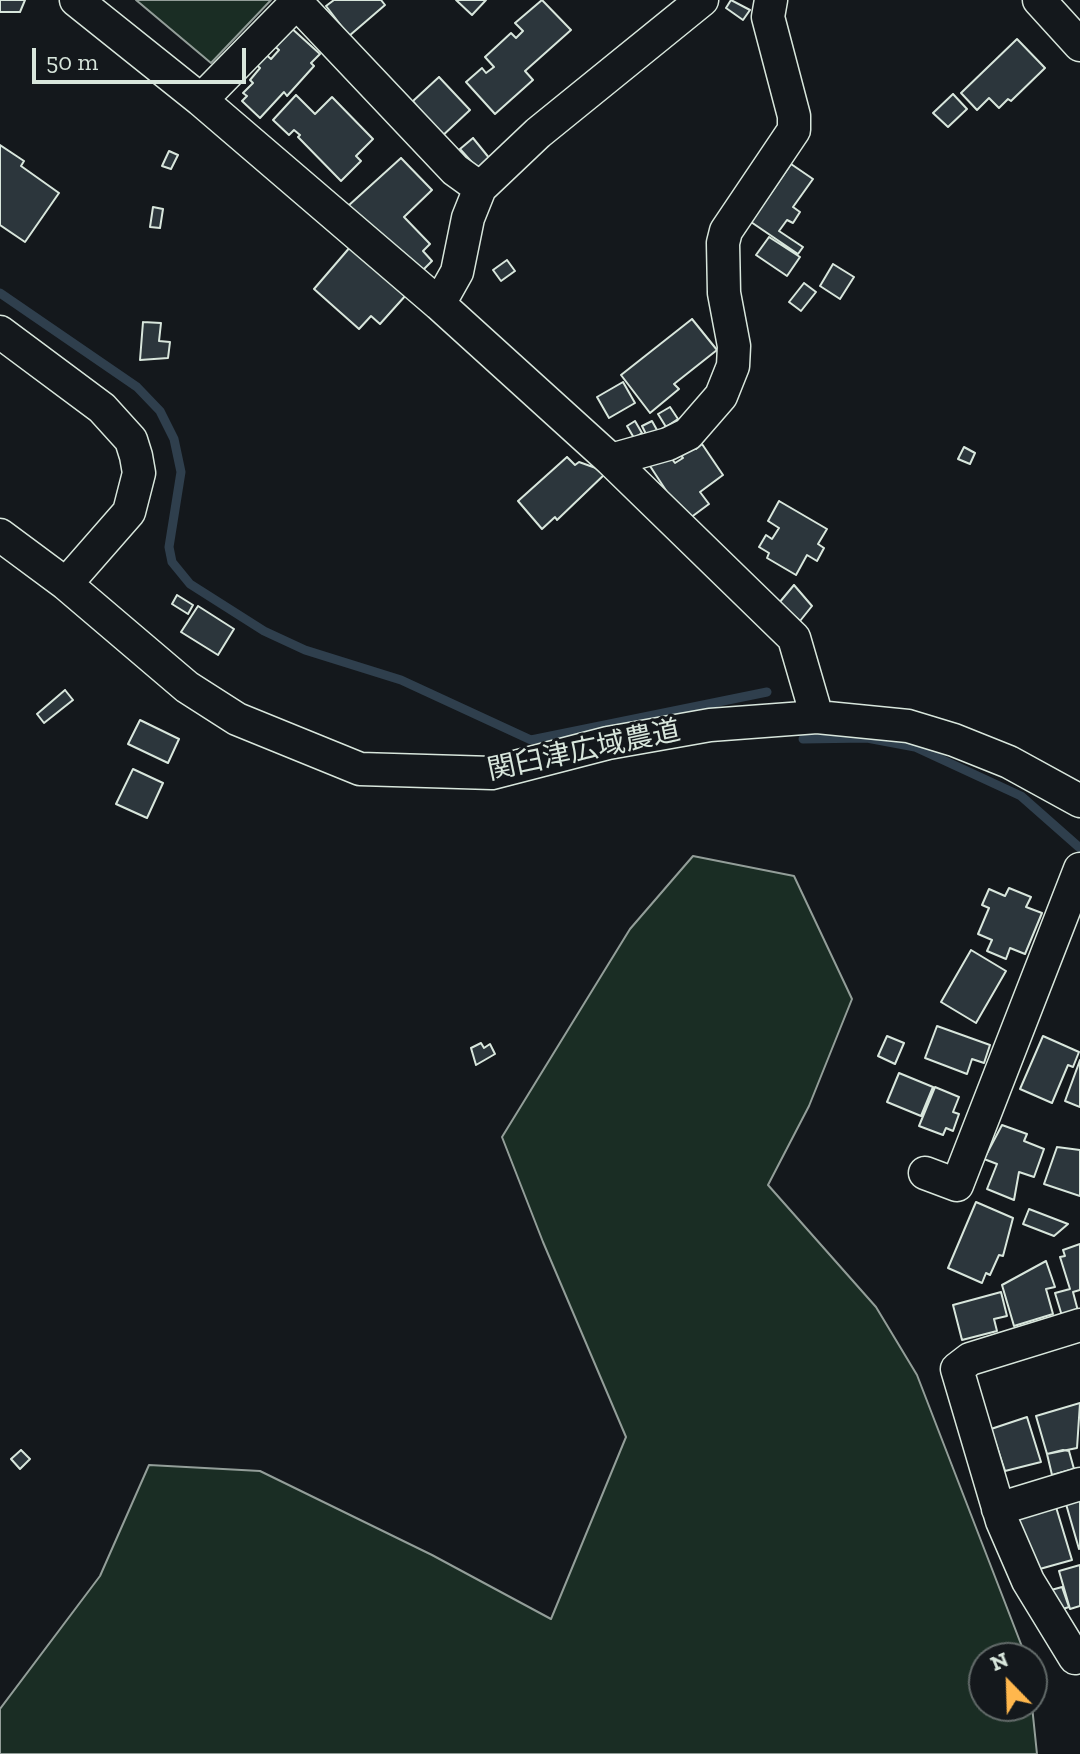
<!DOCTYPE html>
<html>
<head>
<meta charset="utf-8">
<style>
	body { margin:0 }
	#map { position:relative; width:1080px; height:1754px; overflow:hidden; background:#14181c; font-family:"Zilla Slab",serif }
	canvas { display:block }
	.north { position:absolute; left:968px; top:1642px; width:80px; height:80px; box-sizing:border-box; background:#14181c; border:2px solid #626a69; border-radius:50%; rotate:337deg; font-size:22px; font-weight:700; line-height:32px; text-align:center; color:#d8e6dc }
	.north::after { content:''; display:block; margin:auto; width:28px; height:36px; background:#ffb74d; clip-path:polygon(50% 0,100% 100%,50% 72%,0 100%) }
	.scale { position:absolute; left:32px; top:48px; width:214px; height:36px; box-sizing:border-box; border:4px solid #d8e6dc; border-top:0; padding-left:10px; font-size:24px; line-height:28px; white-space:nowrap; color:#d8e6dc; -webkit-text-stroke:6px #14181c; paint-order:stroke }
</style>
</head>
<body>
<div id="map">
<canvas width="1080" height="1754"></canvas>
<div class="north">N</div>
<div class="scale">50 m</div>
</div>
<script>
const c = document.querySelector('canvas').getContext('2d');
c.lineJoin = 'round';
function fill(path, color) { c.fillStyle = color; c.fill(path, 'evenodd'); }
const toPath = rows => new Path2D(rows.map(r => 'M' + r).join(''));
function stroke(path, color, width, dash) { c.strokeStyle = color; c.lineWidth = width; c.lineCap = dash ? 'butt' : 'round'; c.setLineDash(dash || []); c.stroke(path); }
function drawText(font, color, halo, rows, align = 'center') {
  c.font = font + ' "Zilla Slab","Noto Sans JP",serif'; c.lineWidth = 6; c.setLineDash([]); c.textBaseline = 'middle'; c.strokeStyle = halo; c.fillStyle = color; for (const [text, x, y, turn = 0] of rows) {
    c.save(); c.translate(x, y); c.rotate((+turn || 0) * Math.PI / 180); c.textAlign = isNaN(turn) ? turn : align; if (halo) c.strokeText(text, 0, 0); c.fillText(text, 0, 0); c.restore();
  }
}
const green = toPath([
	[136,0,271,0,211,63,136,0],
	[693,856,794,876,852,999,809,1106,768,1185,876,1307,917,1375,1026,1657,984,1658,984,1706,1032,1706,1037,1754,0,1754,0,1709,100,1576,149,1465,260,1471,432,1555,551,1619,626,1437,543,1242,502,1137,630,929,693,856]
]);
fill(green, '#1a2d24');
stroke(green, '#939e99', 2);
stroke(toPath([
	[0,293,137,387,160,411,174,439,181,472,169,547,172,562,190,584,264,631,305,650,401,680,531,740,767,692],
	[803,739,867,738,915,747,1021,796,1080,848]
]), '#2f3f4d', 9);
const building = toPath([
	[0,0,25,0,20,12,0,12,0,0],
	[334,0,381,0,385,5,349,36,326,6,334,0],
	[456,0,486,0,472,15,456,0],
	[542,0,571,30,525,71,533,80,495,114,466,82,482,68,486,73,494,67,485,57,511,33,516,38,523,31,515,23,542,0],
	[731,0,750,10,743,20,726,8,731,0],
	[289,26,320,54,311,63,314,66,287,96,284,92,260,118,242,101,247,96,243,93,253,83,250,80,260,68,252,61,262,51,271,59,279,50,272,44,289,26],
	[1017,39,1045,68,1011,101,1008,99,999,108,989,98,977,110,961,93,1017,39],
	[439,77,470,110,439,139,416,114,420,110,413,101,439,77],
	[953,94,967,109,948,127,933,113,953,94],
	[296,95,315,114,332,97,373,139,356,156,361,161,341,181,298,137,300,135,294,130,289,135,273,120,296,95],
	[473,138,490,159,478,169,460,149,473,138],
	[0,145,24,161,21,166,59,193,25,242,0,225,0,145],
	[169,151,178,155,171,169,162,166,169,151],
	[401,158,432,190,404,217,430,244,423,251,432,261,421,272,348,206,401,158],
	[791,164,813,179,793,207,800,212,793,223,787,220,779,231,803,247,798,254,751,222,791,164],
	[153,207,163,209,160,228,150,227,153,207],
	[769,237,800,257,787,276,756,255,769,237],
	[351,246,406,295,380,324,371,316,359,329,314,289,351,246],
	[507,260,515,271,501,281,493,270,507,260],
	[833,264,854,277,840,299,820,286,833,264],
	[804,283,816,292,801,311,789,302,804,283],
	[692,319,717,350,674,384,679,389,650,413,621,375,692,319],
	[143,322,161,323,159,341,170,342,168,358,140,360,143,322],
	[623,382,635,403,609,418,597,397,623,382],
	[670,407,678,419,666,427,658,414,670,407],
	[635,421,642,433,634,438,627,426,635,421],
	[652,421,657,430,647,436,642,426,652,421],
	[691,442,696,449,702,444,723,475,700,492,709,504,686,521,650,466,668,454,675,463,683,458,678,452,691,442],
	[964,447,975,453,970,464,958,459,964,447],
	[567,457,575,465,579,462,607,472,557,520,555,517,542,529,518,501,567,457],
	[779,501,827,529,818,544,824,548,817,561,807,555,796,575,767,558,769,553,759,547,766,535,772,539,779,528,768,521,779,501],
	[794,585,812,606,800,621,779,603,794,585],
	[177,595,193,605,188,614,172,604,177,595],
	[198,606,234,629,218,655,181,632,198,606],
	[65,690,73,700,44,723,37,714,65,690],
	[140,720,179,739,168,763,128,744,140,720],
	[133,769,163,783,147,818,116,804,133,769],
	[1009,888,1031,897,1026,907,1042,913,1025,954,1010,948,1006,959,987,951,992,940,978,934,989,908,982,905,989,889,1005,896,1009,888],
	[971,950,1006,971,976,1023,941,1002,971,950],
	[937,1026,990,1045,984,1063,972,1059,967,1074,925,1058,937,1026],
	[887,1036,904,1043,895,1064,878,1056,887,1036],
	[1043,1036,1079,1052,1073,1067,1068,1065,1052,1103,1020,1089,1043,1036],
	[481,1043,484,1048,490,1044,495,1054,476,1065,471,1048,481,1043],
	[1080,1060,1080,1107,1065,1101,1080,1060],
	[899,1073,933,1087,921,1116,887,1102,899,1073],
	[935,1087,959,1097,953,1112,959,1114,953,1131,946,1128,943,1135,919,1126,935,1087],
	[1002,1125,1027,1134,1024,1141,1044,1149,1034,1177,1019,1172,1014,1200,987,1189,997,1164,984,1159,1002,1125],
	[1057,1147,1080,1150,1080,1196,1044,1184,1057,1147],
	[976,1202,1013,1218,1003,1256,999,1255,990,1275,986,1273,982,1283,948,1268,976,1202],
	[1029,1209,1068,1224,1054,1236,1023,1224,1029,1209],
	[1080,1244,1080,1290,1073,1292,1078,1311,1062,1316,1055,1293,1070,1289,1060,1257,1065,1256,1063,1250,1080,1244],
	[1046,1261,1055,1287,1046,1289,1053,1314,1014,1326,1002,1285,1046,1261],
	[1001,1292,1007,1316,994,1319,997,1331,962,1340,953,1305,1001,1292],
	[1080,1403,1077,1448,1047,1454,1036,1416,1080,1403],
	[1027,1417,1041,1462,1005,1471,991,1429,1027,1417],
	[21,1450,30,1459,20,1469,11,1459,21,1450],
	[1063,1450,1069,1451,1074,1469,1052,1475,1047,1454,1063,1450],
	[1080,1500,1080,1548,1079,1549,1066,1504,1080,1500],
	[1056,1507,1072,1560,1029,1572,1013,1520,1056,1507],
	[1080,1565,1080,1606,1070,1609,1059,1571,1080,1565],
	[1062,1587,1069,1607,1050,1613,1044,1592,1062,1587]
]);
fill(building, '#2c363c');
stroke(building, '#d8e6dc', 2);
const minor = toPath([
	[76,0,201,100,439,304,611,460,794,638,817,717],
	[1039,0,1080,45],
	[297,3,455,170,480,188],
	[201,100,299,0],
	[439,304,457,272,468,218,480,188,538,133,702,0],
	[0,332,102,408,131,440,136,456,139,473,129,512,66,584],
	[611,460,668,444,688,434,721,396,733,366,734,346,724,293,723,243,726,231,794,130,794,116,768,17,771,0],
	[0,535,66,584,187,687,237,719,360,769,492,773,608,743,710,725,817,717,908,726,954,740,1009,762,1080,801],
	[925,1173,957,1185,1080,869],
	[1080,1325,970,1359,957,1369,1002,1521,1028,1581,1075,1658,1080,1657],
	[998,1509,1080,1484]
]);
stroke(minor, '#d8e6dc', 35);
stroke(minor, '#14181c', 32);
drawText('28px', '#d8e6dc', '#14181c', [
	["関臼津広域農道",584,751,-12]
]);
</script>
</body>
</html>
